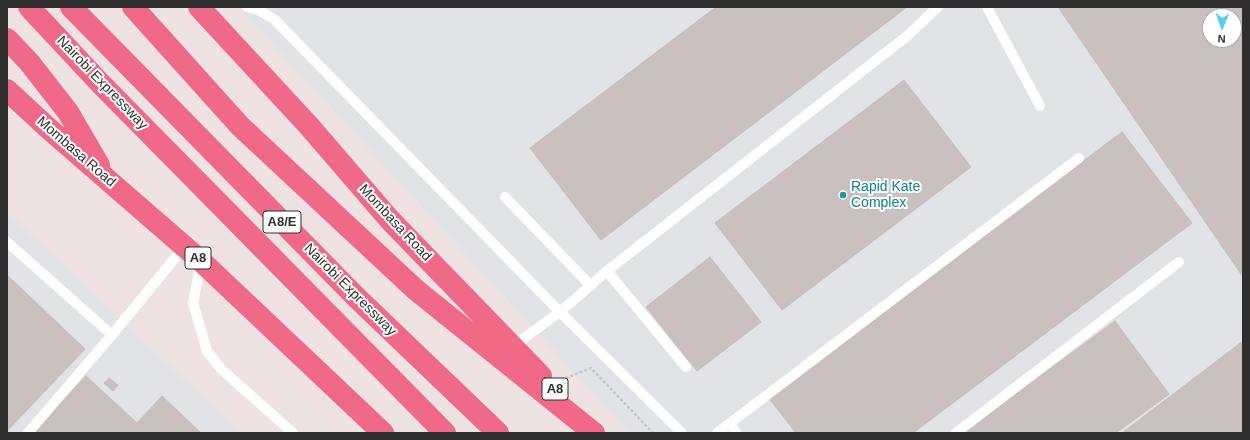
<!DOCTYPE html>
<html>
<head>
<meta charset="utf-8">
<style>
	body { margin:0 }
	#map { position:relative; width:1250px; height:440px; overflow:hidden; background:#eee2e3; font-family:Helvetica,sans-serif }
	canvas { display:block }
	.frame { position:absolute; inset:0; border:8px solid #2e2e2e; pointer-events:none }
	.north { position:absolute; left:1202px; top:8px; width:40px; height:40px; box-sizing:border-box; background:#fff; border:1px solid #ababab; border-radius:50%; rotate:182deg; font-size:11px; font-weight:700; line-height:16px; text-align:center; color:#2e2e2e }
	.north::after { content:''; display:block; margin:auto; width:14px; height:18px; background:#51d4eb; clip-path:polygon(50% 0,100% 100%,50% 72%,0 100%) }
</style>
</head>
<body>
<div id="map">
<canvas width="1250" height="440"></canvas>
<div class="frame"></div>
<div class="north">N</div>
</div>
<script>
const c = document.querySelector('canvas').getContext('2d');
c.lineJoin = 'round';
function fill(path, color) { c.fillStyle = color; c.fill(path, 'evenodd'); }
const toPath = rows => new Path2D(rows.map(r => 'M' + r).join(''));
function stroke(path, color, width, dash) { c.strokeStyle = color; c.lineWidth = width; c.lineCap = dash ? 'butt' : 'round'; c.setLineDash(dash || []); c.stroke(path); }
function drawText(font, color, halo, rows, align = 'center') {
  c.font = font + ' Helvetica,sans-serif'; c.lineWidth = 4; c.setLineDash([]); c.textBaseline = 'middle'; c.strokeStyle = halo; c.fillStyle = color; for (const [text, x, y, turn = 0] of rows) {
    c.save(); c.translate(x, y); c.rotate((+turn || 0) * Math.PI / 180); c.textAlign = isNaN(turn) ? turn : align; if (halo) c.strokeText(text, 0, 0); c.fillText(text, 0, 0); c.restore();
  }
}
fill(toPath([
	[239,7,1243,7,1243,433,630,433],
	[1210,16,1234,16,1234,40,1210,40],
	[7,212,240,433,7,433]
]), '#e1e3e7');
const building = toPath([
	[716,7,907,7,601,240,530,148,716,7],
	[1058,7,1243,7,1243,277,1058,7],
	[1210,16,1234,16,1234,40,1210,40,1210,16],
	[904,80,971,167,782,310,715,223,904,80],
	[1122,132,1192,223,913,433,796,433,768,397,1122,132],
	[710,257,761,322,697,371,646,307,710,257],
	[7,275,85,349,7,431,7,275],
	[1115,321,1169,394,1116,433,963,433,1115,321],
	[1243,341,1243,433,1122,433,1243,341],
	[86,376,137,423,162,396,201,433,32,433,86,376],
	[109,378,118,385,113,391,104,383,109,378]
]);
fill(building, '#cac0c0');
stroke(building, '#c9bbbb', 1);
stroke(toPath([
	[561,380,591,368,653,433]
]), '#c4c4c4', 2.5, [3, 2]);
stroke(toPath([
	[247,7,258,10,274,19,560,312,682,433],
	[987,7,1040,106],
	[505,197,591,286],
	[7,242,112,335],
	[201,261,193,303,207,351,221,369,293,433],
	[607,271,686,367],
	[513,346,560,312,607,271,907,36,938,7],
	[729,424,737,433],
	[28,433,112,335,184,247],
	[717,433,1079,158],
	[956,433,1179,262]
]), '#fff', 10);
stroke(toPath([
	[29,7,100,83,445,433],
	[71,7,357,298,498,433],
	[133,7,240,126,416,290,594,433],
	[199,7,309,126,390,220,541,376],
	[7,39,29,62,68,112,99,165],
	[7,90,48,128,201,261,383,433]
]), '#f16988', 22);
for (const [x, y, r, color] of [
	[843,195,4,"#0f9aa8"]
]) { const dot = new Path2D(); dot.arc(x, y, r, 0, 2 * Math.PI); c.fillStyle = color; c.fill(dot); stroke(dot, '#fff', 1.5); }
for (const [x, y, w] of [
	[282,222,38],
	[198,258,26],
	[555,389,26]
]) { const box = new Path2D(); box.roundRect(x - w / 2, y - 11, w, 22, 3); c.fillStyle = '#fff'; c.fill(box); stroke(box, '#2e2e2e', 1); }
drawText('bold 13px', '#2e2e2e', null, [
	["A8/E",282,222],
	["A8",198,258],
	["A8",555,389]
]);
drawText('14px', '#2e2e2e', '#fff', [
	["Nairobi Expressway",102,83,46],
	["Mombasa Road",76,152,41],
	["Mombasa Road",395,223,47],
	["Nairobi Expressway",350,290,45]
]);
drawText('14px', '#0d838f', '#fff', [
	["Rapid Kate",851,187],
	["Complex",851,203]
], 'left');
</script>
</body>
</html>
